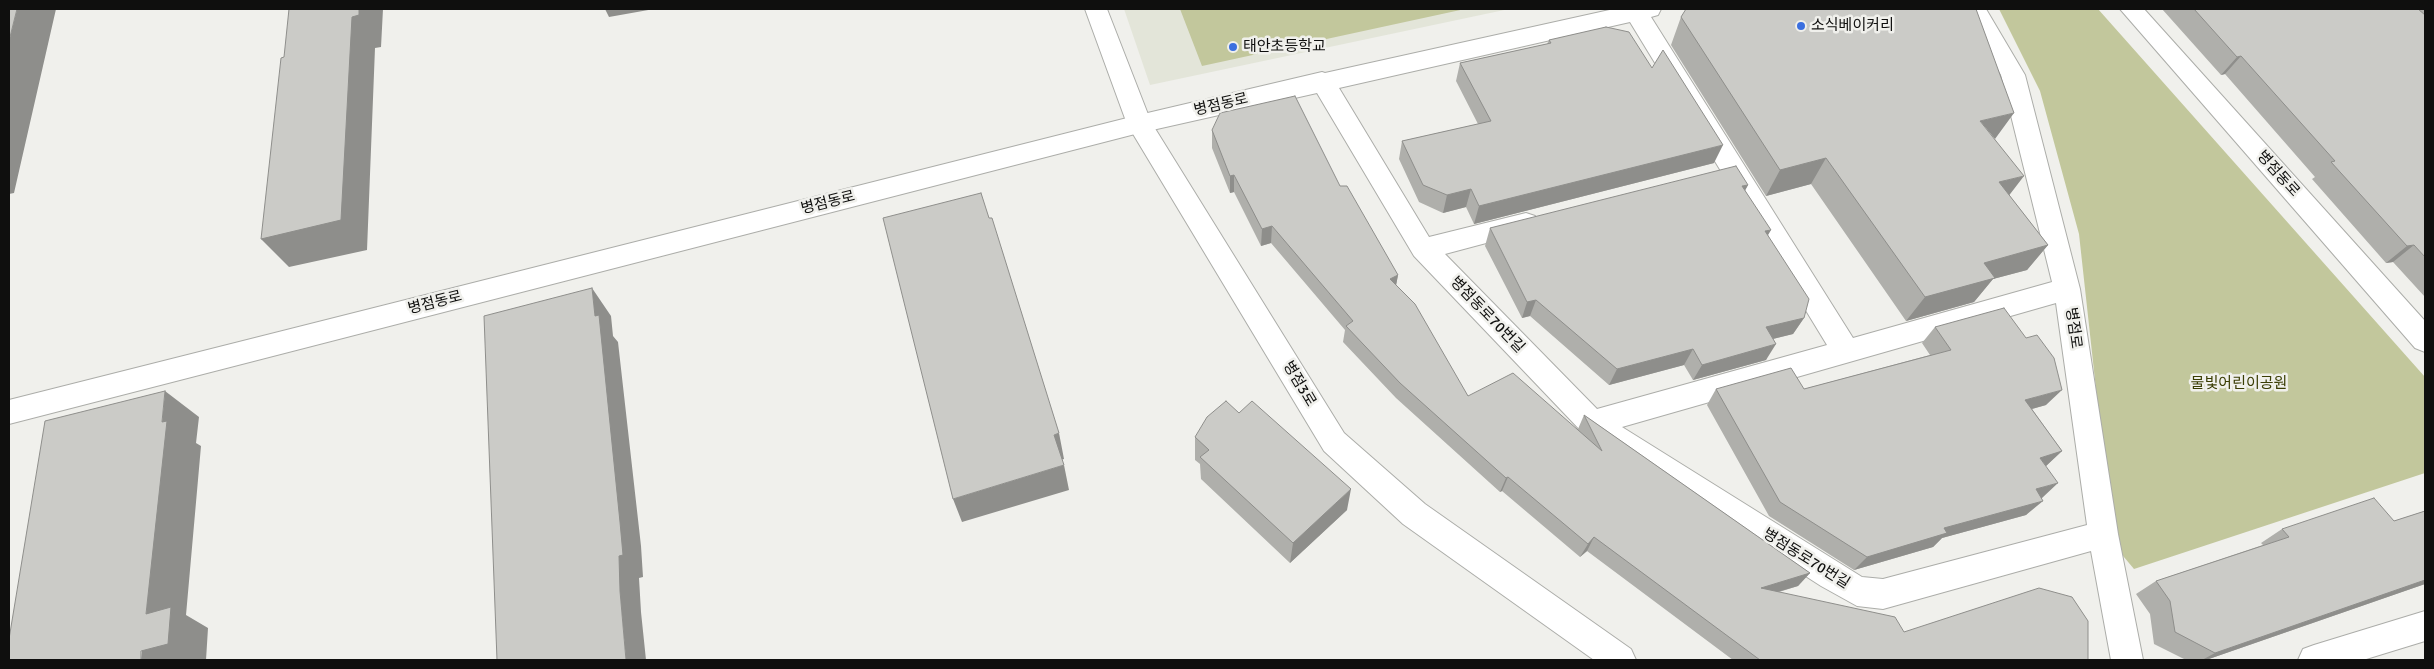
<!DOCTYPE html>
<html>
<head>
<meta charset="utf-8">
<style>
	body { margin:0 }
	#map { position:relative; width:2434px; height:669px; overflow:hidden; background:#f0f0ec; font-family:Signika,sans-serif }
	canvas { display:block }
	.frame { position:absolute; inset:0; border:10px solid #0f0f0e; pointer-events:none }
</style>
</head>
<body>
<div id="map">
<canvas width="2434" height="669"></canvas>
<div class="frame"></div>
</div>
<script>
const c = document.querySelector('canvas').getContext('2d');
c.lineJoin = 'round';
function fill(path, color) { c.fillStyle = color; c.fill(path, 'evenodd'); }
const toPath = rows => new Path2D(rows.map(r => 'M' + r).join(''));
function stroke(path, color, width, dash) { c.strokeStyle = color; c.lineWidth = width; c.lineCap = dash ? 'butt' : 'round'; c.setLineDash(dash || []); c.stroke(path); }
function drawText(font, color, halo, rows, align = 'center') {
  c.font = font + ' Signika,"Noto Sans KR",sans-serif'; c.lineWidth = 5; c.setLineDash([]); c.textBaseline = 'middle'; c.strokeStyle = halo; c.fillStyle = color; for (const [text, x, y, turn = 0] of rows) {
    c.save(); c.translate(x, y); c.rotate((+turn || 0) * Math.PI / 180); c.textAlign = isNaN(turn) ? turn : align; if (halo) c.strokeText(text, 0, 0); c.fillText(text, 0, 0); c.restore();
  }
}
fill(toPath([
	[1124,9,1509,9,1150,85]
]), '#e3e5d9');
fill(toPath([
	[1180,9,1465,9,1202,66],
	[1999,9,2098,9,2425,377,2425,473,2134,569,2113,544,2079,234,2040,91]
]), '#c2c79c');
const minor = toPath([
	[1614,9,1661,9,1658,15,1651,17,1853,338,2052,282,2001,75,1962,9,1986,9,2025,75,2080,289,2118,534,2143,660,2111,660,2091,551,1883,609,1857,606,1821,586,1582,432,1414,256,1317,93,1139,133,9,424,9,400,1139,115,1322,72,1325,73,1614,9],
	[1630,22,1827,345,1597,409,1445,254,1535,230,1539,223,1535,216,1526,213,1429,237,1339,88,1630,22],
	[2056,303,2087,525,1883,579,1862,577,1622,427,2056,303],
	[2120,9,2144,9,2425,321,2425,352,2415,348,2120,9],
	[2425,611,2425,641,2363,660,2298,660,2303,649,2314,645,2425,611]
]);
const tertiary = toPath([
	[1085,9,1107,9,1151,122,1344,433,1425,504,1631,649,1636,660,1594,660,1403,524,1324,451,1127,124,1085,9]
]);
stroke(minor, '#acada9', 2);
stroke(tertiary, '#acada9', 2);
fill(minor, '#fff');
fill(tertiary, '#fff');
fill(toPath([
	[2162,9,2425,9,2425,297,2393,262,2386,263,2312,179,2315,177,2225,74,2221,75],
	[1681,17,1995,139,2009,195,2048,245,2027,270,1993,279,1974,302,1906,321,1811,184,1766,196,1671,45],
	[1549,40,1652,68,1714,163,1474,224,1466,207,1443,213,1419,202,1399,159,1402,141,1478,124,1456,81,1460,63,1547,44],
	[1212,130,1340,186,1398,275,1396,285,1468,396,1578,429,1584,415,1810,573,1798,586,1779,592,1904,632,2088,660,1733,660,1587,551,1580,557,1502,491,1500,492,1396,398,1343,342,1345,330,1271,243,1261,246,1234,192,1230,193,1212,148],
	[1748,185,1745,190,1768,235,1804,318,1793,334,1773,339,1766,360,1693,380,1684,365,1609,385,1530,316,1522,318,1485,246,1490,228],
	[1935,327,2046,405,2032,409,2062,451,2046,466,2041,498,2026,515,1942,538,1933,547,1854,570,1769,516,1707,405,1716,389,1804,389,1930,355,1922,343],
	[1195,437,1347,510,1290,563,1201,479,1200,464,1195,460],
	[2425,511,2425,584,2206,660,2186,660,2154,644,2150,614,2136,594,2156,581,2263,545,2261,543,2282,529,2394,521]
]), '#afafab');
fill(toPath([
	[17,9,56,9,14,193,9,194,9,41],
	[359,9,383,9,381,47,375,48,367,250,289,267,261,239,352,17],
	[605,9,654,9,609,17],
	[2241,56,2225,74,2221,75,2237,57],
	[2014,113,1995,139,1980,121],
	[1723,145,1714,163,1474,224,1479,206],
	[1826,158,1811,184,1766,196,1780,170],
	[1234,175,1234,192,1230,193,1230,176],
	[2024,176,2004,202,1999,182],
	[1748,185,1739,202,1742,186],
	[1471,189,1466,207,1443,213,1447,195],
	[1272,226,1271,243,1261,246,1262,229],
	[1771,230,1761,247,1765,231],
	[2048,245,2027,270,1993,279,1974,302,1906,321,1925,297,1984,263],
	[2414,245,2393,262,2386,263,2407,246],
	[1398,275,1395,291,1390,279],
	[592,288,611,316,613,336,618,342,641,546,643,577,639,578,641,612,646,660,626,660],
	[1536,300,1530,316,1522,318,1527,302],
	[1804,318,1793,334,1756,343,1766,327],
	[1776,344,1766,360,1693,380,1702,365],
	[1693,349,1684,365,1609,385,1617,369],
	[2062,390,2046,405,2010,415,2025,400],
	[165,391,199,417,196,443,201,446,186,615,208,628,206,660,141,660,146,614,162,422],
	[1059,433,1064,459,1060,460,1054,435],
	[2062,451,2046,466,2040,458],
	[1064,465,1069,490,962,522,953,499],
	[1508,477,1502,491,1500,492,1506,478],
	[2058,483,2042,498,2020,504,2036,489],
	[1351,489,1347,510,1290,563,1293,543],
	[2043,501,2026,515,1942,538,1933,547,1854,570,1867,557,1944,528],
	[1594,537,1587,551,1580,557,1588,544],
	[1810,573,1798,586,1750,600,1761,588],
	[2425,580,2425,584,2206,660,2202,660,2215,653]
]), '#8e8e8b');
const building = toPath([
	[9,9,17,9,9,41,9,9],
	[289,9,359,9,359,15,352,17,341,220,261,239,281,58,284,57,289,9],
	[1686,9,1976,9,2014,113,1980,121,2024,176,1999,182,2048,245,1984,263,1995,278,1925,297,1826,158,1780,170,1681,17,1686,9],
	[2194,9,2418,9,2425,15,2425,257,2414,245,2407,246,2331,162,2335,161,2241,56,2237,57,2194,9],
	[1606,27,1629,32,1652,68,1663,50,1723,145,1479,206,1471,189,1447,195,1423,185,1402,141,1491,121,1460,63,1551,43,1549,40,1606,27],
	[1295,96,1340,186,1347,186,1398,275,1390,279,1415,304,1468,396,1513,373,1602,451,1584,415,1810,573,1761,588,1895,617,1904,632,2039,588,2072,597,2088,621,2088,660,1760,660,1594,537,1588,544,1508,477,1506,478,1400,383,1346,326,1353,321,1272,226,1262,229,1234,175,1230,176,1212,130,1220,113,1295,96],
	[1736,166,1748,185,1742,186,1771,230,1765,231,1809,299,1804,318,1766,327,1776,344,1702,365,1693,349,1617,369,1536,300,1527,302,1490,228,1736,166],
	[981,193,989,218,992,218,1059,433,1054,435,1064,465,953,499,883,218,981,193],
	[592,288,595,316,599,315,620,522,623,555,619,556,620,591,626,660,497,660,484,316,592,288],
	[2004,308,2026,338,2037,335,2054,358,2062,390,2025,400,2062,451,2040,458,2058,483,2036,489,2043,501,1944,528,1947,533,1867,557,1780,502,1716,389,1791,368,1804,389,1951,350,1935,327,2004,308],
	[165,391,162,422,167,421,146,614,171,607,168,644,141,651,141,660,9,660,9,639,45,421,165,391],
	[1226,401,1239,413,1252,401,1351,489,1293,543,1200,457,1209,450,1195,437,1207,417,1226,401],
	[2374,498,2394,521,2425,511,2425,580,2215,653,2175,632,2170,601,2156,581,2289,537,2282,529,2374,498]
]);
fill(building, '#cbcbc7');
stroke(building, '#8e8e8b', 1);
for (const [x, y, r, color] of [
	[1801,26,5,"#3b6fdf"],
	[1233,47,5,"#3b6fdf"]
]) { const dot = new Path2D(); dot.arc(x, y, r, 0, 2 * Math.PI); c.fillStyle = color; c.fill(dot); stroke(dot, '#f0f0ec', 2); }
drawText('15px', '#0f0f0e', '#f0f0ec', [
	["소식베이커리",1811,26],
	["태안초등학교",1243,47]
], 'left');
drawText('15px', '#0f0f0e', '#f0f0ec', [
	["병점동로",1221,105,-13],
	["병점동로",2278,174,48],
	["병점동로",828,203,-14],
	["병점동로",435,303,-14],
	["병점동로70번길",1487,315,46],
	["병점로",2073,328,82],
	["병점3로",1299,384,59],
	["병점동로70번길",1806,559,32]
]);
drawText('15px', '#3a3d04', '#f0f0ec', [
	["물빛어린이공원",2239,384]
]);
</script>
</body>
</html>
